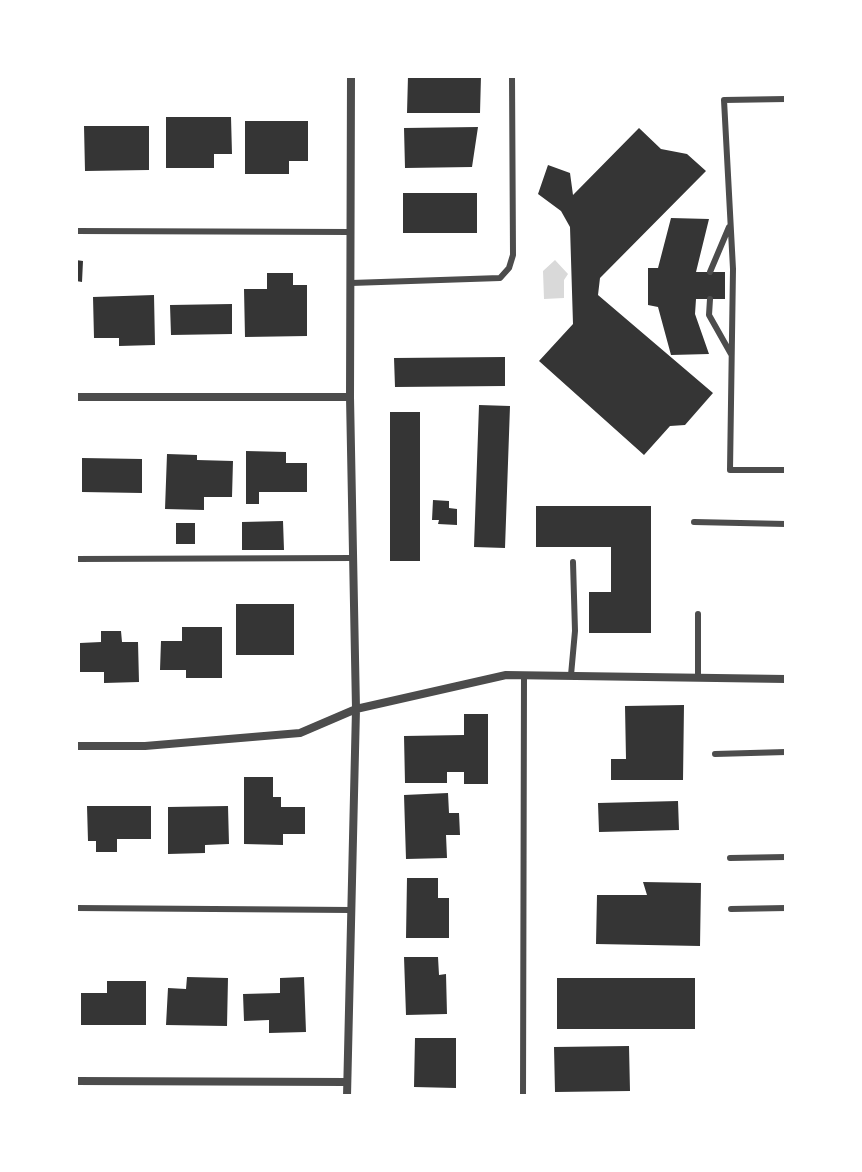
<!DOCTYPE html>
<html>
<head>
<meta charset="utf-8">
<style>
	body { margin:0 }
	#map { position:relative; width:862px; height:1172px; overflow:hidden; background:#fff; font-family:"Fira Sans",sans-serif }
	canvas { display:block }
	.frame { position:absolute; inset:0; border:78px solid #fff; pointer-events:none }
</style>
</head>
<body>
<div id="map">
<canvas width="862" height="1172"></canvas>
<div class="frame"></div>
</div>
<script>
const c = document.querySelector('canvas').getContext('2d');
c.lineJoin = 'round';
function fill(path, color) { c.fillStyle = color; c.fill(path, 'evenodd'); }
const toPath = rows => new Path2D(rows.map(r => 'M' + r).join(''));
function stroke(path, color, width, dash) { c.strokeStyle = color; c.lineWidth = width; c.lineCap = dash ? 'butt' : 'round'; c.setLineDash(dash || []); c.stroke(path); }
fill(toPath([
	[555,260,568,274,564,280,564,298,544,299,543,271]
]), '#d9d9d9');
fill(toPath([
	[408,76,481,76,480,113,407,113],
	[166,117,231,117,232,154,214,154,214,168,166,168],
	[245,121,308,121,308,161,289,161,289,174,245,174],
	[84,126,149,126,149,170,85,171],
	[478,127,472,167,405,168,404,128],
	[639,128,661,149,687,154,706,171,600,278,598,295,713,393,685,425,670,426,644,455,539,361,573,324,570,227,561,211,538,194,548,165,570,173,573,195],
	[403,193,477,193,477,233,403,233],
	[671,218,709,219,696,272,725,272,725,299,696,299,695,314,709,354,671,355,658,307,648,305,648,268,658,268],
	[76,260,83,261,82,282,76,281],
	[267,273,293,273,293,285,307,285,307,336,245,337,244,289,267,289],
	[154,295,155,345,119,346,119,338,94,338,93,297],
	[232,304,232,334,171,335,170,305],
	[505,357,505,386,395,387,394,358],
	[479,405,510,406,505,548,474,547],
	[390,412,420,412,420,561,390,561],
	[246,451,286,452,286,463,307,463,307,492,259,492,259,504,246,504],
	[167,454,197,455,197,460,233,461,232,497,204,497,204,510,165,509],
	[82,458,142,459,142,493,82,492],
	[433,500,449,501,449,508,457,509,457,525,438,524,439,520,432,520],
	[536,506,651,506,651,633,589,633,589,592,611,592,611,547,536,547],
	[283,521,284,550,242,550,242,522],
	[176,523,195,523,195,544,176,544],
	[236,604,294,604,294,655,236,655],
	[182,627,222,627,222,678,186,678,186,670,160,670,161,641,182,641],
	[101,631,121,631,122,642,138,642,139,682,104,683,104,672,80,672,80,643,101,642],
	[684,705,683,780,611,780,611,759,626,759,625,706],
	[464,714,488,714,488,784,464,784,464,772,447,772,447,783,405,783,404,736,464,735],
	[244,777,273,777,273,797,281,797,281,807,305,807,305,834,283,834,283,845,244,844],
	[448,793,449,813,459,813,460,835,446,835,447,858,406,859,404,795],
	[678,801,679,830,599,832,598,803],
	[87,806,151,806,151,839,117,839,117,852,96,852,96,841,88,841],
	[228,806,229,844,205,845,205,853,168,854,168,807],
	[407,878,438,878,438,898,449,898,449,938,406,938],
	[643,882,701,883,700,946,596,944,597,895,647,895],
	[404,957,438,957,439,975,446,974,447,1014,406,1015],
	[187,977,228,978,227,1026,166,1025,168,988,186,989],
	[304,977,306,1032,269,1033,269,1020,244,1021,243,994,280,993,280,978],
	[557,978,695,978,695,1029,557,1029],
	[107,981,146,981,146,1025,81,1025,81,993,107,993],
	[415,1038,456,1038,456,1088,414,1087],
	[629,1046,630,1091,555,1092,554,1047]
]), '#353535');
stroke(toPath([
	[786,99,724,100,733,269,730,470,786,470],
	[76,231,351,232],
	[710,272,729,227],
	[351,283,500,278,509,268,513,255,512,76],
	[710,299,709,315,731,354],
	[694,522,786,524],
	[76,559,353,558],
	[698,614,698,678],
	[571,675,575,631,573,562],
	[715,754,786,752],
	[730,858,786,857],
	[76,908,351,910],
	[731,909,786,908],
	[523,1096,524,675]
]), '#4c4c4c', 6);
stroke(toPath([
	[76,397,350,397],
	[76,746,145,746,300,733,356,709,506,675,786,679],
	[76,1081,346,1082],
	[347,1096,356,709,350,397,351,76]
]), '#4c4c4c', 8);
</script>
</body>
</html>
